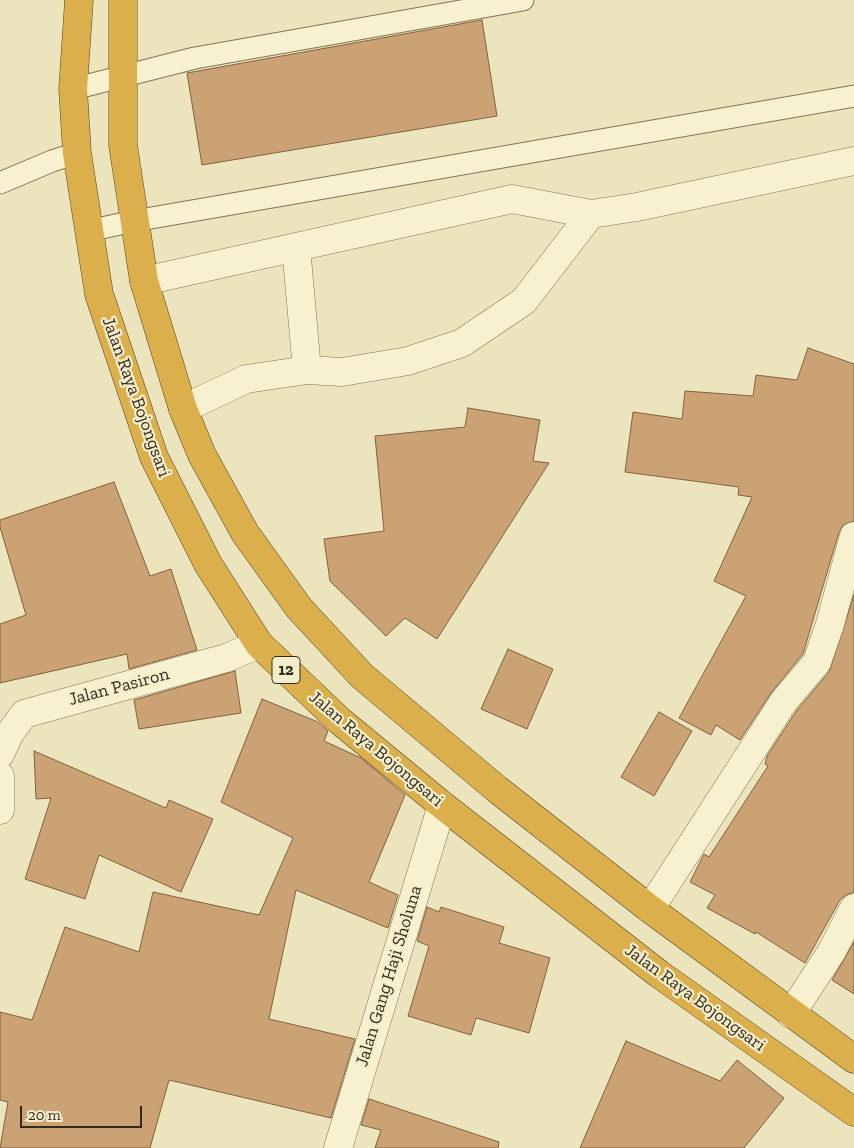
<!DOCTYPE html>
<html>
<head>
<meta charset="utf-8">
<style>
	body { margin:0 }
	#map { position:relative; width:854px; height:1148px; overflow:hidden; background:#ece4bd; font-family:"Zilla Slab",serif }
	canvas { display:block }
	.scale { position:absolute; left:20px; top:1106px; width:122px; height:22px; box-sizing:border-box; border:2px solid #332a1b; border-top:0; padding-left:6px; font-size:15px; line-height:18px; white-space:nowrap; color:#332a1b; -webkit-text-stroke:4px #f4edcc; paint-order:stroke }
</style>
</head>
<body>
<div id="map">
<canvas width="854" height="1148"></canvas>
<div class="scale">20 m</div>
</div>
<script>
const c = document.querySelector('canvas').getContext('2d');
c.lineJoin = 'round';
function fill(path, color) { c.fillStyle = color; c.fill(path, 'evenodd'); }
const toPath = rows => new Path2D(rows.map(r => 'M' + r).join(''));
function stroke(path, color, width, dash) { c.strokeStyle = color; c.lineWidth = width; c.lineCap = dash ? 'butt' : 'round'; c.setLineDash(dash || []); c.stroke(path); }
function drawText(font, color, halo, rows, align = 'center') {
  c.font = font + ' "Zilla Slab",serif'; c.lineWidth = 4.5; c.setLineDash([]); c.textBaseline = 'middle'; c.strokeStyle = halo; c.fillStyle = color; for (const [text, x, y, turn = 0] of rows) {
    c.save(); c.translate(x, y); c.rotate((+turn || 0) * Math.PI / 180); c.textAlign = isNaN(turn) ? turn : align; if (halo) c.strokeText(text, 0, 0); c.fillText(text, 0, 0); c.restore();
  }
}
const building = toPath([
	[482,20,497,116,202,165,187,73,482,20],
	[808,348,854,364,854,521,843,525,839,532,803,654,771,693,740,740,716,725,711,735,679,718,746,596,714,581,752,497,738,495,739,487,625,472,633,412,682,419,685,391,753,396,756,375,797,380,808,348],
	[468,408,540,420,533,461,549,463,437,639,405,618,386,636,330,581,324,539,384,531,375,436,465,427,468,408],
	[114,482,150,576,171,569,197,650,129,669,127,654,0,683,0,624,26,615,0,527,0,520,114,482],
	[854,595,854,892,846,895,840,900,805,963,756,932,755,934,707,908,715,895,690,882,704,854,709,857,768,766,765,764,767,756,797,710,829,672,854,595],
	[508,649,553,669,527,729,481,709,508,649],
	[235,671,241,713,139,729,134,700,235,671],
	[262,699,318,722,328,731,324,741,361,758,405,795,369,882,398,895,388,928,296,890,269,1019,355,1039,331,1118,169,1080,150,1148,0,1148,8,1102,0,1100,0,1012,32,1020,65,927,139,952,153,892,259,915,293,838,221,802,262,699],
	[659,712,692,731,654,796,621,777,659,712],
	[34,751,166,808,169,800,213,819,181,892,99,855,85,899,25,879,51,798,36,799,34,751],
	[427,907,439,912,441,907,504,927,499,943,550,958,529,1033,476,1018,471,1035,408,1016,429,946,417,941,427,907],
	[854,942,854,994,832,980,854,942],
	[626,1041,720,1081,737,1060,784,1098,744,1148,580,1148,626,1041],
	[369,1099,499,1142,498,1148,375,1148,381,1130,361,1125,369,1099]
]);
fill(building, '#caa273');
stroke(building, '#82613d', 1);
const lane = toPath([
	[73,89,195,58,523,0],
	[0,183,52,161,77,153],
	[88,231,134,221,854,96]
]);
const street = toPath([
	[296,247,307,370],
	[144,281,512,199,591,214,637,207,854,161],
	[183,409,246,379,307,370,342,372,408,361,462,343,524,301,591,214],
	[0,754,10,733,24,714,226,658,259,644],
	[0,776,0,810],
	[650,909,784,701,817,662,830,624,854,536],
	[791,1014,832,951,854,908],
	[338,1148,442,805]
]);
const highway = toPath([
	[79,0,73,89,77,153,99,294,154,457,208,564,259,644,340,721,442,805,659,974,854,1112],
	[123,0,123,145,144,281,183,409,202,455,245,533,299,608,362,676,498,790,650,909,854,1059]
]);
stroke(lane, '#837457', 23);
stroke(street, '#837457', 29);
stroke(highway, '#51422b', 29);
stroke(lane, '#f8f1cf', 21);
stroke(street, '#f8f1cf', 28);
stroke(highway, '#dcaf4d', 28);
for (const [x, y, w] of [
	[286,670,28]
]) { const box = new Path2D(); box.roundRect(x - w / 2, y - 13.5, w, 27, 4); c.fillStyle = '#f4edcc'; c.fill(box); stroke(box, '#332a1b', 1); }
drawText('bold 16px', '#332a1b', null, [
	["12",286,670]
]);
drawText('18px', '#332a1b', '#f4edcc', [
	["Jalan Raya Bojongsari",136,397,70],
	["Jalan Pasiron",119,687,-15],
	["Jalan Raya Bojongsari",376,749,40],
	["Jalan Gang Haji Sholuna",389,976,-73],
	["Jalan Raya Bojongsari",695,998,36]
]);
</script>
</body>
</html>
